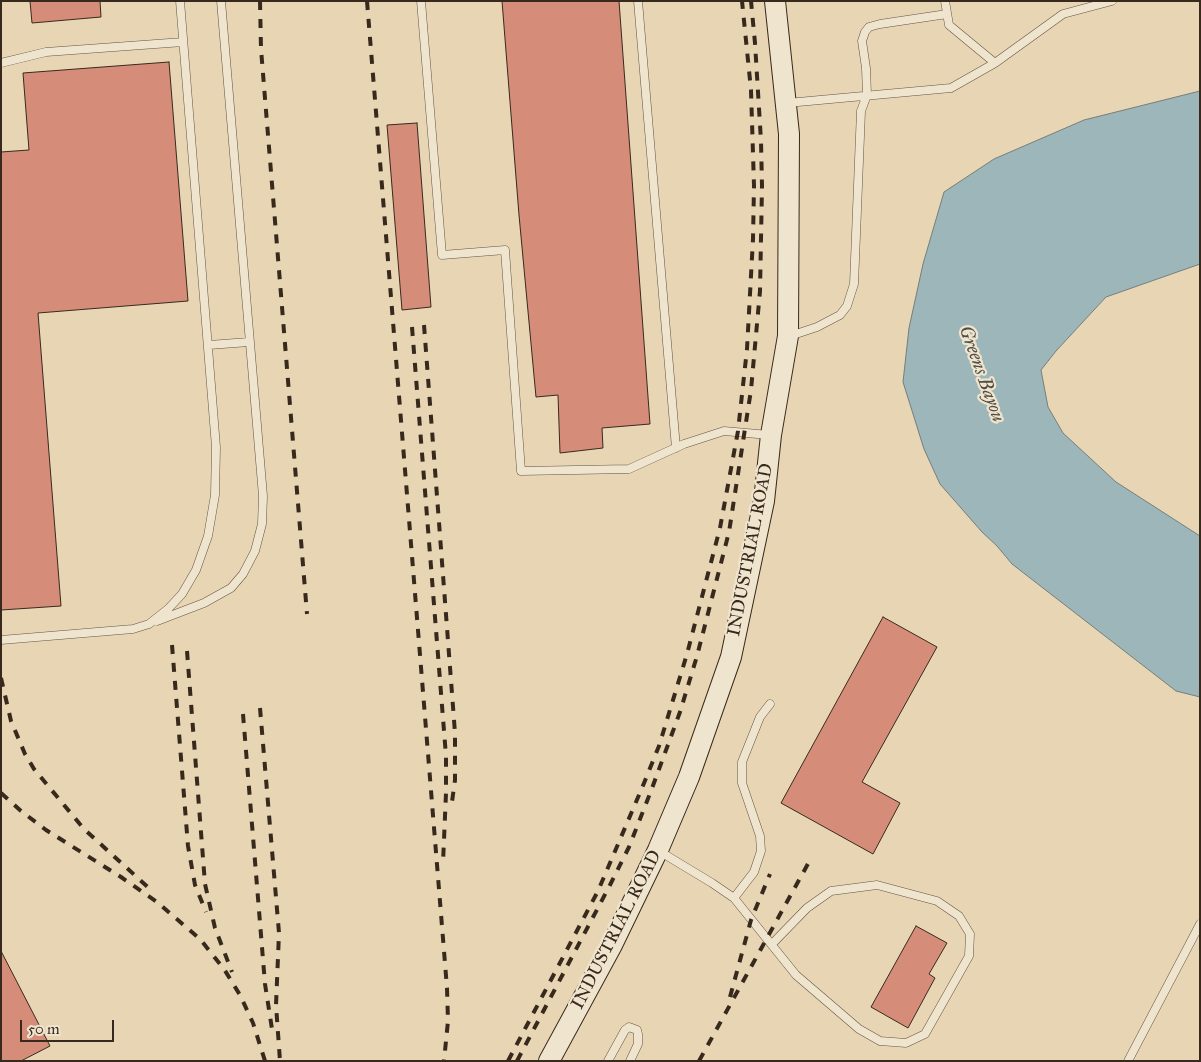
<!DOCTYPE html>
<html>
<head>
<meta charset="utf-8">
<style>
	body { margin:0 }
	#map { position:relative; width:1201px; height:1062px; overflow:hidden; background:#e7d5b4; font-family:"IM FELL Great Primer",serif }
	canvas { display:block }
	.frame { position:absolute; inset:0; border:2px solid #38291d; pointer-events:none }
	.scale { position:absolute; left:20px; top:1020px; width:94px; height:22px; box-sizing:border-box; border:2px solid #38291d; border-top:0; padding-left:6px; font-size:15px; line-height:18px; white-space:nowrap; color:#38291d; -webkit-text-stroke:4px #efe4ce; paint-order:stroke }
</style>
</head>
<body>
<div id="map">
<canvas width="1201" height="1062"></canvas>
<div class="frame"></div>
<div class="scale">50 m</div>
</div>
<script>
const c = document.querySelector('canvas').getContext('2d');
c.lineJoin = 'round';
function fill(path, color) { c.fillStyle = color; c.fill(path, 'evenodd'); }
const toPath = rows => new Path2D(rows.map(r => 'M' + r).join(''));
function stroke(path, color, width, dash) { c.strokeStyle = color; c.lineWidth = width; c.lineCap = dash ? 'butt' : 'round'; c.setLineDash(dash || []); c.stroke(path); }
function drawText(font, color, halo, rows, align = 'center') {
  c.font = font + ' "IM FELL Great Primer",serif'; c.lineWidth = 4.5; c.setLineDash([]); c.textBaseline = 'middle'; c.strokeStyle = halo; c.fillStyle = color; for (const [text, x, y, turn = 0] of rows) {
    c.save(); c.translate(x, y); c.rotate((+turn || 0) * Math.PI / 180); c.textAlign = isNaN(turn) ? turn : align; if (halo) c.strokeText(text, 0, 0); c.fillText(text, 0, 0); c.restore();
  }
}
const water = toPath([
	[1200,91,1200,264,1106,297,1056,351,1041,370,1048,407,1063,433,1116,482,1200,536,1200,697,1176,691,1012,564,997,546,982,532,940,484,924,449,903,382,909,328,923,264,944,192,994,159,1084,120,1200,91]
]);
fill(water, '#9cb6b9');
stroke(water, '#747e7b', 1);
const building = toPath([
	[30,1,100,1,101,17,32,23,30,1],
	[502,1,619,1,650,424,602,428,603,448,560,453,558,395,536,397,519,215,502,1],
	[169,62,188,301,38,313,61,606,1,610,1,152,29,150,23,73,169,62],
	[417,123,431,307,402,310,387,125,417,123],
	[883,617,937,647,862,782,900,803,873,854,781,803,883,617],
	[916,926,947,943,929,974,935,978,908,1028,871,1007,916,926],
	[1,951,50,1046,21,1061,1,1061,1,951]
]);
fill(building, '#d58d7a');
stroke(building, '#38291d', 1);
const lane = toPath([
	[421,1,442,255,505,250,521,471,629,469,684,444,724,431,769,435],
	[638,1,676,448],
	[945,1,949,25,995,63],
	[1,63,46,52,183,42],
	[787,103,951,88,995,63,1063,14,1112,1],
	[790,336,817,327,840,315,847,306,854,284,861,111,867,95,866,68,862,41,865,32,869,27,880,24,947,14],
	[209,345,249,342],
	[157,621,204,603,231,588,243,574,255,551,262,524,263,496,221,1],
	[1,640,133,629,149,624,168,609,182,594,196,570,208,536,215,495,216,447,180,1],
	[659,851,712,883,734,898,754,872,761,851,760,836,742,783,742,762,760,717,770,704],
	[734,898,796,975,859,1029,880,1041,906,1043,925,1034,969,956,970,934,959,916,937,901,877,885,831,891,807,908,772,944],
	[608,1061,625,1030,629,1027,637,1030,638,1034,638,1044,630,1061],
	[1128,1061,1200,924]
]);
const secondary = toPath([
	[549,1061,612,945,658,850,689,777,731,657,764,501,771,435,788,336,789,134,775,1]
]);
stroke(lane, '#645443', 9);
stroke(secondary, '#38291d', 22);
stroke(lane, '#efe4ce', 8);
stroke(secondary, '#efe4ce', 20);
stroke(toPath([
	[260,1,261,49,307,614],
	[367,1,447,988,448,1021,444,1061],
	[424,325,455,733,455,780,451,809],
	[412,327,446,756,446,793,443,863],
	[172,645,188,846,195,885,206,912],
	[187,651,205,884,215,928,232,972],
	[1,678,11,721,25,754,34,769,84,829,151,890],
	[260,708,279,933,276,1005,280,1061],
	[243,714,265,984,272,1029],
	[1,793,21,811,46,830,121,877,157,902,200,939,224,969,240,995,253,1023,265,1061],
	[730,997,751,920,770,874],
	[508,1061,598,891,642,788,659,746,687,654,720,528,738,431,747,349,753,239,754,186,751,90,742,1],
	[517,1061,610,885,629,847,651,791,680,712,697,656,729,532,751,390,760,291,762,186,761,141,755,43,751,1],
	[699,1061,809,862]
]), '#38291d', 4, [9, 9]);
drawText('18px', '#38291d', '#efe4ce', [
	["INDUSTRIAL ROAD",751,550,-79],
	["INDUSTRIAL ROAD",617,930,-63]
]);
drawText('italic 19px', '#514c44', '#efe4ce', [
	["Greens Bayou",981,374,70]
]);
</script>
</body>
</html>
